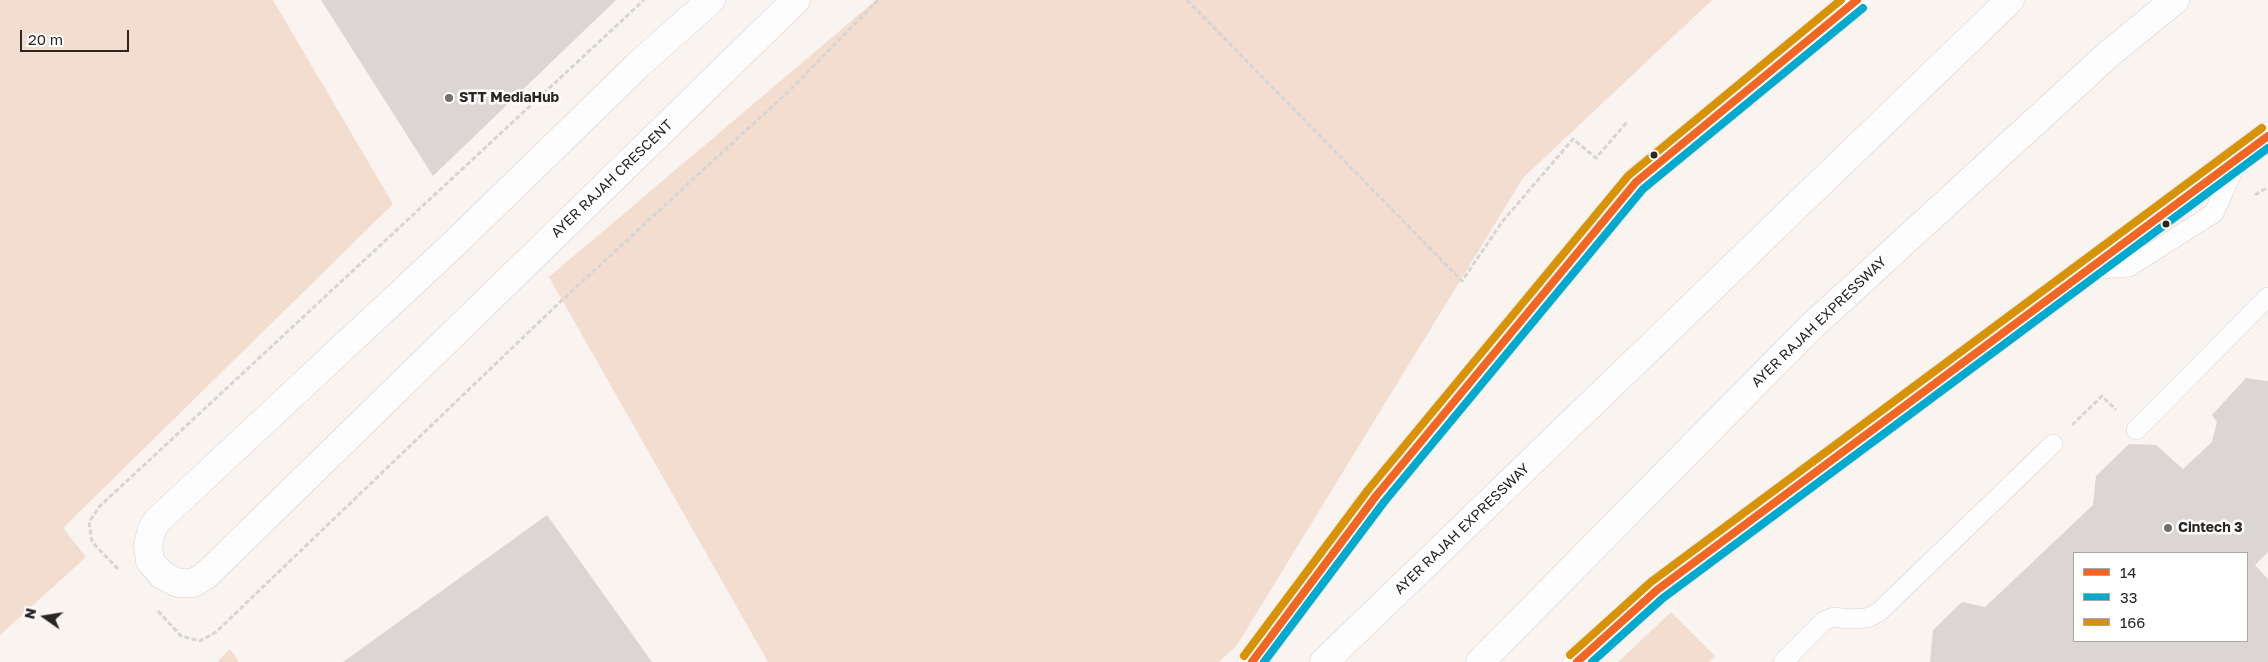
<!DOCTYPE html>
<html>
<head>
<meta charset="utf-8">
<style>
	body { margin:0 }
	#map { position:relative; width:2268px; height:662px; overflow:hidden; background:#faf4f0; font-family:"Golos Text",sans-serif }
	canvas { display:block }
	.legend { position:absolute; left:2073px; top:552px; width:175px; height:90px; box-sizing:border-box; background:#fff; border:1px solid #aaa8a7; margin:0; padding:6px 9px; list-style:none; font-size:15px; color:#2a2623 }
	.legend li { display:flex; align-items:center; gap:10px; height:25px }
	.legend b { width:25px; border:1px solid #aaa8a7 }
	.north { position:absolute; left:20px; top:592px; width:50px; height:50px; -webkit-text-stroke:4px #fff; paint-order:stroke; rotate:283deg; font-size:14px; font-weight:700; line-height:20px; text-align:center; color:#2a2623 }
	.north::after { content:''; display:block; margin:auto; width:18px; height:22px; background:#2a2623; clip-path:polygon(50% 0,100% 100%,50% 72%,0 100%) }
	.scale { position:absolute; left:20px; top:30px; width:109px; height:22px; box-sizing:border-box; border:2px solid #2a2623; border-top:0; padding-left:6px; font-size:15px; line-height:18px; white-space:nowrap; color:#2a2623; -webkit-text-stroke:4px #fff; paint-order:stroke }
</style>
</head>
<body>
<div id="map">
<canvas width="2268" height="662"></canvas>
<ul class="legend">
<li><b style="height:6px;background:#f26522"></b>14</li>
<li><b style="height:6px;background:#00a9ce"></b>33</li>
<li><b style="height:6px;background:#d89305"></b>166</li>
</ul>
<div class="north">N</div>
<div class="scale">20 m</div>
</div>
<script>
const c = document.querySelector('canvas').getContext('2d');
c.lineJoin = 'round';
function fill(path, color) { c.fillStyle = color; c.fill(path, 'evenodd'); }
const toPath = rows => new Path2D(rows.map(r => 'M' + r).join(''));
function stroke(path, color, width, dash) { c.strokeStyle = color; c.lineWidth = width; c.lineCap = dash ? 'butt' : 'round'; c.setLineDash(dash || []); c.stroke(path); }
function drawText(font, color, halo, rows, align = 'center') {
  c.font = font + ' "Golos Text",sans-serif'; c.lineWidth = 5; c.setLineDash([]); c.textBaseline = 'middle'; c.strokeStyle = halo; c.fillStyle = color; for (const [text, x, y, turn = 0] of rows) {
    c.save(); c.translate(x, y); c.rotate((+turn || 0) * Math.PI / 180); c.textAlign = isNaN(turn) ? turn : align; if (halo) c.strokeText(text, 0, 0); c.fillText(text, 0, 0); c.restore();
  }
}
fill(toPath([
	[0,0,273,0,393,204,63,528,86,557,0,635],
	[876,0,1712,0,1523,178,1237,645,1219,662,768,662,549,277],
	[1671,612,1715,656,1709,662,1618,662],
	[230,649,239,662,217,662]
]), '#f3ddcf');
fill(toPath([
	[321,0,616,0,433,176],
	[2246,378,2268,381,2268,552,2255,565,2268,579,2268,662,1930,662,1933,630,1962,602,1985,607,2093,505,2096,476,2129,444,2156,445,2183,469,2212,442,2217,422,2212,415],
	[2074,553,2247,553,2247,641,2074,641],
	[547,515,652,662,343,662]
]), '#dbd6d3');
const service = toPath([
	[2088,270,2129,267,2214,213,2238,160],
	[2136,430,2268,297],
	[1783,662,1824,621,1834,617,1847,619,1867,618,1879,612,2053,444]
]);
const minor = toPath([
	[711,0,638,65,455,243,157,521,152,529,148,545,150,561,162,575,178,583,193,583,205,576,796,0]
]);
const motorway = toPath([
	[1252,662,1376,496,1636,182],
	[1324,662,2010,0],
	[1480,662,1811,327,2110,53,2175,0],
	[1577,662,1657,590,2268,136]
]);
stroke(service, '#d6d1cf', 20);
stroke(minor, '#d6d1cf', 29);
stroke(motorway, '#d6d1cf', 29);
stroke(toPath([
	[1187,0,1462,281,1502,222,1573,139,1596,158,1627,122],
	[2255,195,2268,187],
	[2072,425,2102,396,2116,410],
	[118,569,92,542,89,522,100,506,644,0],
	[158,611,181,636,200,641,216,632,560,302,791,89,878,0]
]), '#d6d5d4', 3, [5, 2.5]);
stroke(service, '#fefdfd', 19);
stroke(minor, '#fefdfd', 28);
stroke(motorway, '#fefdfd', 28);
const motorwayBridge = toPath([
	[1636,182,1857,0]
]);
stroke(motorwayBridge, '#d6d1cf', 29, []);
stroke(motorwayBridge, '#fefdfd', 28);
stroke(toPath([
	[1252,662,1376,496,1636,182,1857,0],
	[1577,662,1657,590,2268,136]
]), '#f26522', 8);
stroke(toPath([
	[1264,662,1384,502,1643,189,1863,8],
	[1592,662,1663,598,2268,148]
]), '#00a9ce', 8);
stroke(toPath([
	[1570,655,1651,582,2262,128],
	[1244,656,1368,490,1628,176,1841,0]
]), '#d89305', 8);
for (const [x, y, r, color] of [
	[449,98,5,"#736e6b"],
	[1654,155,4.5,"#2a2623"],
	[2166,224,4.5,"#2a2623"],
	[2168,528,5,"#736e6b"]
]) { const dot = new Path2D(); dot.arc(x, y, r, 0, 2 * Math.PI); c.fillStyle = color; c.fill(dot); stroke(dot, '#fff', 2); }
drawText('bold 14px', '#2a2623', '#fff', [
	["STT MediaHub",459,98],
	["Cintech 3",2178,528]
], 'left');
drawText('14px', '#2a2623', '#fff', [
	["AYER RAJAH CRESCENT",612,179,-44],
	["AYER RAJAH EXPRESSWAY",1819,322,-44],
	["AYER RAJAH EXPRESSWAY",1462,529,-44]
]);
</script>
</body>
</html>
